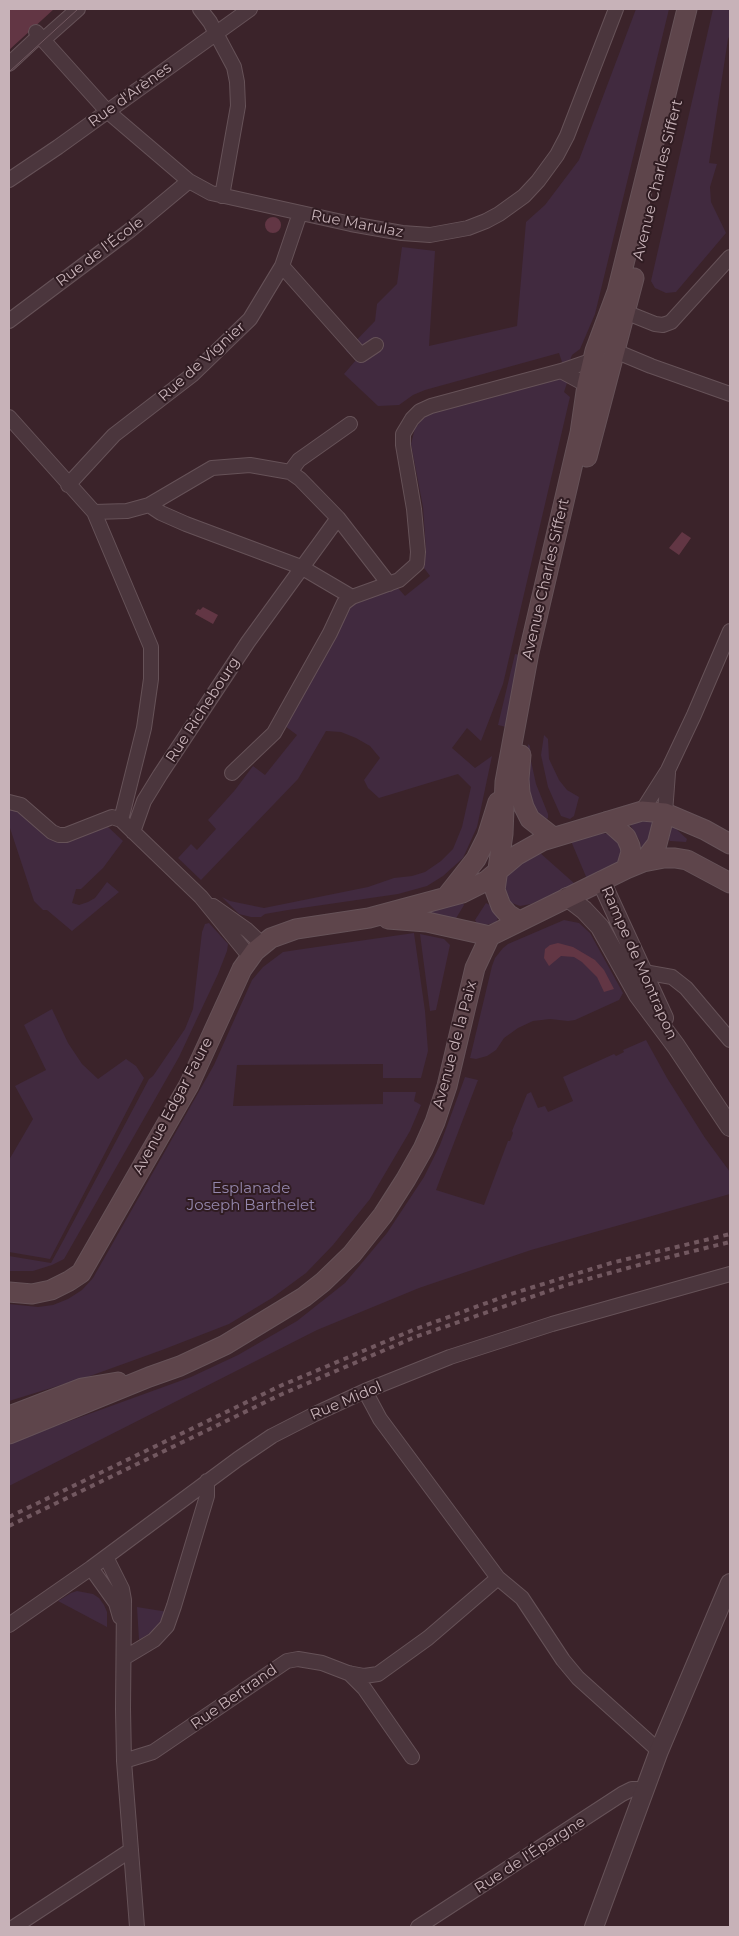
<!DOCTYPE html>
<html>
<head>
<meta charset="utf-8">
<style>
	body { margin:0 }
	#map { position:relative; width:739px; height:1936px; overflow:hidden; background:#3b232a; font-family:Montserrat,sans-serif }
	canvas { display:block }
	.frame { position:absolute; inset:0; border:10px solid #c7b2b8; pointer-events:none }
</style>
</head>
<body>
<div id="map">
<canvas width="739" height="1936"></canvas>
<div class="frame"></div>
</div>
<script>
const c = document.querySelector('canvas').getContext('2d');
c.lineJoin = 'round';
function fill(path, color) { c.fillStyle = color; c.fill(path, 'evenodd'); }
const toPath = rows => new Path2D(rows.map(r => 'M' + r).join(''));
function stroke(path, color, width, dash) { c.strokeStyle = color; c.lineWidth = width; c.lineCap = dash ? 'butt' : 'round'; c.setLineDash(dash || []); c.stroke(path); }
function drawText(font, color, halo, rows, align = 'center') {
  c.font = font + ' Montserrat,sans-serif'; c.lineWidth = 4; c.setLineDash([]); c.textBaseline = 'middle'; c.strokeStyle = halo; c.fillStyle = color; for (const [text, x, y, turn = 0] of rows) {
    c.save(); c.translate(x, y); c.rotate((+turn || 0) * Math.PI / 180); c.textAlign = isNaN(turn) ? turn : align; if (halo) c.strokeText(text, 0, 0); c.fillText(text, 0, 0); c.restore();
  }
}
fill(toPath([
	[636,9,669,9,595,314,580,349,572,355,569,363,563,365,559,353,425,390,413,395,399,405,378,406,344,374,356,360,346,351,375,321,377,304,397,284,402,247,435,251,429,346,517,326,526,222,545,205,579,160],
	[713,9,730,9,730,35,728,39,709,163,717,164,710,187,711,202,726,233,676,292,666,293,655,288,651,281],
	[560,378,568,380,564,392,570,397,503,684,481,741,467,728,452,748,475,768,492,756,477,827,463,858,443,876,427,886,398,894,288,910,265,914,261,917,251,917,239,914,222,897,230,901,264,908,368,887,394,878,412,876,425,872,441,861,453,849,462,827,471,787,458,774,379,798,368,788,364,780,380,758,370,746,356,738,341,732,326,731,298,779,201,880,178,858,191,844,197,850,216,829,208,820,235,790,253,766,265,775,297,735,285,726,348,605,398,588,405,596,430,576,424,568,426,551,423,507,411,444,415,428,427,414],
	[515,654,521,655,506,727,498,725],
	[544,735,548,739,549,759,559,780,567,790,579,797,574,816,570,819,561,816,548,787,541,755],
	[528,744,530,746,531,761,536,784,548,814,548,818,544,821,539,818,530,804,526,765],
	[9,808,16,808,49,836,106,825,123,841,103,868,81,889,76,889,72,903,79,905,88,902,95,898,107,882,119,892,72,931,47,910,43,910,34,901,9,825],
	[644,820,656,821,645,850,641,848,640,841,629,823],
	[674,827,687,839,686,842,670,841,666,835,667,828],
	[602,833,608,834,619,842,622,854,616,865,587,879,571,841],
	[539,852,575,884,531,904,520,906,509,902,506,897,504,884,506,877,520,863],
	[462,901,464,905,455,920,419,913],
	[486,903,490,905,498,916,497,922,479,927,475,920],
	[564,920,579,923,590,933,623,993,619,1000,575,1020,568,1021,550,1019,533,1021,518,1028,504,1038,496,1050,487,1056,476,1059,470,1058,492,966,495,958,503,948,508,944],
	[209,923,228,944,227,951,218,974,179,1057,64,1259,52,1265,33,1271,9,1271,9,1256,51,1263,62,1243,149,1079,153,1076,185,1029,193,1009,202,932,205,924],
	[414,933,425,1011,428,1051,421,1078,383,1078,383,1064,237,1065,233,1106,383,1104,383,1092,416,1092,414,1101,421,1105,410,1131,370,1199,333,1245,306,1273,272,1298,229,1324,162,1350,90,1376,9,1401,9,1304,38,1307,53,1305,68,1299,82,1290,93,1278,214,1065,252,980,263,967,283,952,296,950],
	[420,934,444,939,450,945,436,1010,430,1011],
	[52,1009,68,1043,82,1064,98,1079,126,1059,136,1066,144,1078,50,1259,9,1252,9,1160,33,1119,15,1086,46,1070,24,1025],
	[646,1040,667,1078,705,1138,730,1172,730,1194,531,1250,419,1288,317,1330,9,1486,9,1443,191,1377,238,1355,297,1321,345,1283,387,1233,424,1177,440,1145,465,1077,478,1080,436,1190,484,1205,508,1141,510,1141,513,1133,512,1131,527,1094,531,1092,538,1108,545,1106,548,1112,573,1101,563,1077,614,1054,616,1056,624,1052,623,1050],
	[77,1591,93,1594,99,1598,104,1605,107,1612,107,1627,58,1601,71,1593],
	[137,1607,168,1612,152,1632,139,1640]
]), '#412a3f');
fill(toPath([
	[9,9,54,9,9,50],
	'265 225a8 8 0 1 1 16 0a8 8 0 1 1-16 0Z',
	[682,532,691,538,679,555,669,548],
	[203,607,218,615,213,624,195,614,198,609,200,610],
	[558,943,573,947,595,960,604,970,614,989,604,992,597,977,582,962,574,957,561,956,549,966,544,958,545,949,550,945]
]), '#623644');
const minor = toPath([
	[200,9,210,22,234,67,237,82,238,106,222,196],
	[36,32,107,111,189,181,211,193,351,224,402,233,430,235,468,228,486,221,499,214,524,196,538,181,557,155,567,136,616,9],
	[43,40,78,9],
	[9,64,39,36],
	[9,180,58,147,250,9],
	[282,266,361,355,376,345],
	[625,312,655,324,663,325,671,322,730,257],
	[9,321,129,231,189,181],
	[609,346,615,351,651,366,730,394],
	[587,385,561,371,593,360],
	[9,417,94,512,151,647,151,679,144,728,121,820],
	[290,472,299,460,350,424],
	[68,485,114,435,192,375,250,319,282,266,300,213],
	[149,505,161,513,186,524,301,567,352,597],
	[94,512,127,511,149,505,212,468,250,465,290,472,300,479,338,518,389,584],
	[232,773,274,733,330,633,344,603,352,597,399,580,417,564,418,552,414,509,403,445,403,434,412,419,420,411,431,406,561,371],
	[9,802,21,805,52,832,59,835,66,835,112,817,121,820,201,897,250,957],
	[642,811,668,770,694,715,730,631],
	[665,813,668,773],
	[133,832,144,801,160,775,248,642,338,518],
	[213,906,247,930,262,944],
	[644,972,672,977,686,988,730,1040],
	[365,1391,380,1419,498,1578,522,1598,563,1660,578,1678,659,1751],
	[106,1557,122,1589,124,1600,123,1709,124,1761,137,1927],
	[91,1568,116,1603,120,1617],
	[9,1625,91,1568,238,1459,272,1436,315,1414,365,1391,450,1357,552,1324,730,1274],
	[124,1658,154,1640,167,1626,174,1606,207,1496,207,1481],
	[349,1673,364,1688,412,1757],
	[124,1761,153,1752,287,1661,298,1659,322,1663,348,1673,364,1676,378,1674,428,1638,498,1578],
	[14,1927,131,1850],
	[418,1927,622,1794,632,1789,644,1789]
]);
const tertiary = toPath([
	[601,881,664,1018],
	[567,897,584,910,600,927,638,995,676,1046,730,1127],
	[594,1927,659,1751,730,1583]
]);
const secondary = toPath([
	[587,457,634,278],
	[521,755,519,779,520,793,524,807,530,819,553,837],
	[608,821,626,837,630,846,631,852,626,869],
	[643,862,657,844,665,813],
	[446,897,476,859,487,837,498,802],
	[388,919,427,922,490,936,626,869,643,862,664,858,675,858,687,860,730,883],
	[519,921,508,914,501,906,495,890,503,834,505,782,529,652,580,433,587,385,595,351,617,292,687,9],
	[9,1292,32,1294,51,1290,69,1281,81,1273,189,1085,242,969,255,951,271,938,296,929,369,918,462,893,486,881,517,855,542,841,642,811,665,813,705,830,730,844],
	[9,1416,82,1388,118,1382],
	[9,1434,149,1377,180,1366,225,1345,304,1297,323,1282,352,1254,383,1215,406,1179,423,1149,435,1122,447,1086,475,968,490,936]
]);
stroke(minor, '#665258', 16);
stroke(tertiary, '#665258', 20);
stroke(secondary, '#665258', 21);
stroke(minor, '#4b363d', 14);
stroke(tertiary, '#4b363d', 18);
stroke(secondary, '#5e454b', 19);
stroke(toPath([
	[9,72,78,9]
]), '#725860', 1);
stroke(toPath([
	[9,1517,280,1386,413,1330,511,1294,611,1263,730,1234],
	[9,1526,280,1395,415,1337,566,1285,657,1260,730,1242]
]), '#725860', 4, [5, 5]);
drawText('15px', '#c7b2b8', '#301c22', [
	["Rue d'Arènes",130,95,-36],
	["Avenue Charles Siffert",658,180,-76],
	["Rue Marulaz",357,224,11],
	["Rue de l'École",100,252,-37],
	["Rue de Vignier",202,362,-42],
	["Avenue Charles Siffert",546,579,-77],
	["Rue Richebourg",203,710,-57],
	["Rampe de Montrapon",639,963,66],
	["Avenue de la Paix",455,1045,-75],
	["Avenue Edgar Faure",173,1106,-62],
	["Rue Midol",346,1401,-23],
	["Rue Bertrand",234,1697,-35],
	["Rue de l'Épargne",530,1855,-33]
]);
drawText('15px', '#9487ad', '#301c22', [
	["Esplanade",251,1189],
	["Joseph Barthelet",251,1206]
]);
</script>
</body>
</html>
